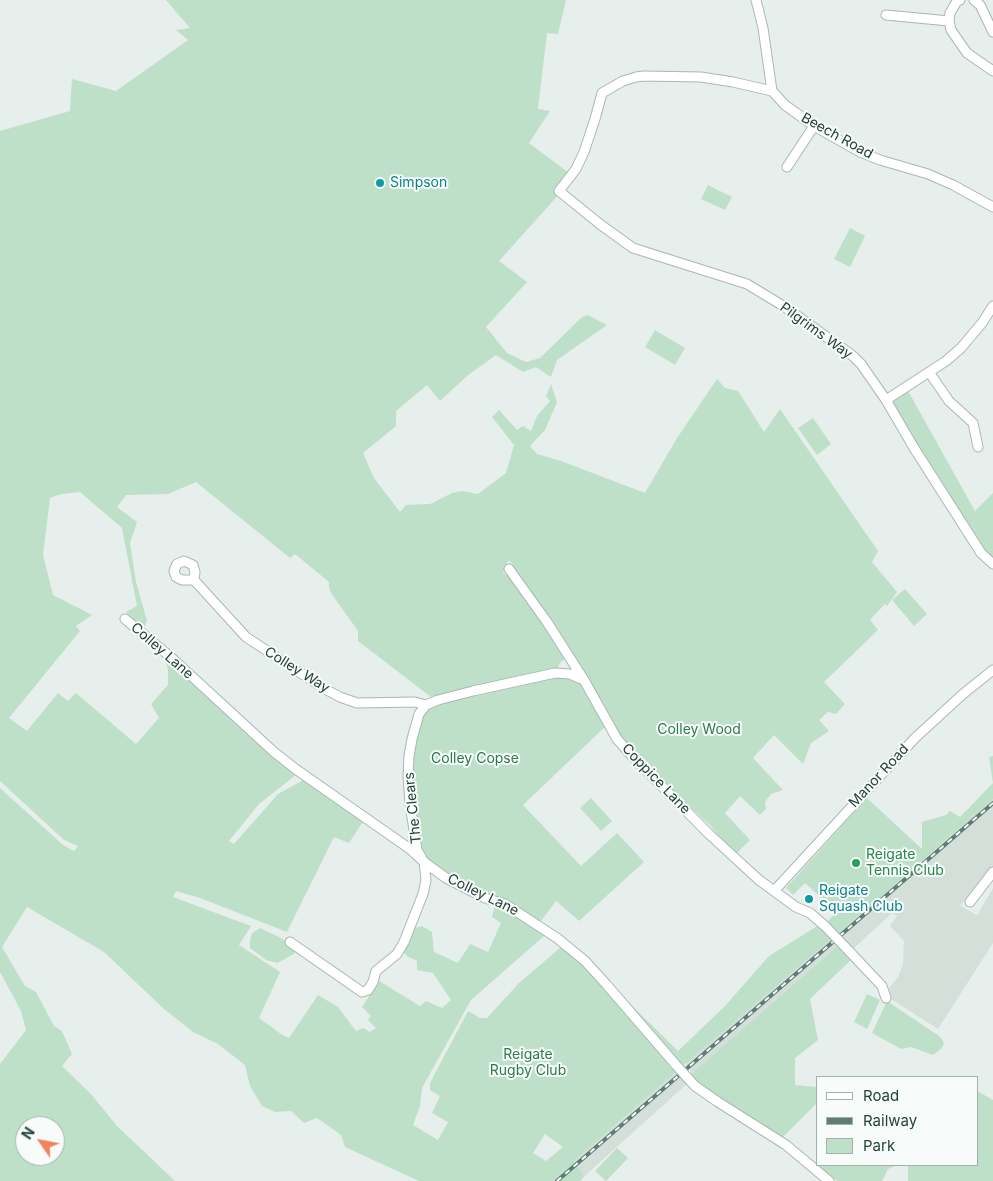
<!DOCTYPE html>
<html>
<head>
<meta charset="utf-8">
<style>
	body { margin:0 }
	#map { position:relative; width:993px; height:1181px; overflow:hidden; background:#e6efeb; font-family:Inter,sans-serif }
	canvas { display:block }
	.legend { position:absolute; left:816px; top:1076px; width:162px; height:90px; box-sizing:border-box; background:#f7fbf9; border:1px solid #a3b1ad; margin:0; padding:6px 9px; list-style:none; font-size:15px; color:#24423a }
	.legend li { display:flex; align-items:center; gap:10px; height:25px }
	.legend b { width:25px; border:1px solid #a3b1ad }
	.north { position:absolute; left:15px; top:1116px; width:50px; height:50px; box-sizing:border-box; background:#f7fbf9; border:1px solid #a3b1ad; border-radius:50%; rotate:303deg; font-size:14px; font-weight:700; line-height:20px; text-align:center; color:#24423a }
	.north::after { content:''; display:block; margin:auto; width:18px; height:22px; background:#f4845f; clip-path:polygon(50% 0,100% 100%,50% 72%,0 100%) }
</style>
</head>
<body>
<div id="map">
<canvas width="993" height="1181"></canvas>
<ul class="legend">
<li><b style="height:6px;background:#fff"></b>Road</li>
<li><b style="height:6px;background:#5f7d75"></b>Railway</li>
<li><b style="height:14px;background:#bfe0c8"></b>Park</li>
</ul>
<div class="north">N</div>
</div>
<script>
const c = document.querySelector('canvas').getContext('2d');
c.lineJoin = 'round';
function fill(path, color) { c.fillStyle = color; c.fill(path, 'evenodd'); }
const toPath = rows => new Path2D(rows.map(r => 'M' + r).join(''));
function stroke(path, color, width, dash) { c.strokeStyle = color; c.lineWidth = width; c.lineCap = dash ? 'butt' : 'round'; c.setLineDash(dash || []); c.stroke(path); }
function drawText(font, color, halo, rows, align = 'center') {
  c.font = font + ' Inter,sans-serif'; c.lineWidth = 4; c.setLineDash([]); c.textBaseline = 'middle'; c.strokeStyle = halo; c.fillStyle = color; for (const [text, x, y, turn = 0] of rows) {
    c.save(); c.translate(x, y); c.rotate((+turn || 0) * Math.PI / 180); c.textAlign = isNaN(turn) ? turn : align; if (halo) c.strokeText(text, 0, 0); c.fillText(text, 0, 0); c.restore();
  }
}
fill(toPath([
	[993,799,993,867,960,906,977,915,993,888,993,943,938,1029,888,997,890,987,898,977,903,964,904,941,890,926,897,916,892,913,853,949,838,934],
	[820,926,852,959,695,1078,683,1058],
	[677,1071,688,1083,579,1181,523,1181,575,1160]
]), '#d4dfda');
fill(toPath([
	[166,0,566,0,558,34,547,33,538,109,550,111,529,143,569,173,570,182,499,261,527,282,486,327,507,353,526,362,540,358,582,317,588,315,607,325,557,360,551,377,536,367,523,372,496,355,467,376,440,401,427,385,396,411,396,426,363,453,374,478,400,512,406,505,430,504,452,493,462,491,478,494,506,473,514,445,492,417,499,410,517,430,523,426,531,431,537,416,550,401,546,396,551,384,557,402,545,430,530,446,537,454,561,461,645,493,677,438,717,379,725,388,738,391,764,432,780,409,878,551,872,562,897,592,887,606,885,604,870,620,878,630,824,682,845,704,836,714,828,712,819,720,829,731,811,743,803,764,774,735,753,758,783,790,771,794,765,802,766,809,760,815,740,796,725,813,750,840,735,855,710,825,670,789,621,737,615,725,589,681,518,574,511,562,508,561,503,573,511,578,542,621,565,658,559,664,558,669,431,697,358,641,358,631,331,593,329,587,329,582,295,554,290,558,196,482,168,494,126,495,117,507,137,522,130,543,136,582,147,621,143,631,126,612,137,606,122,528,80,492,61,494,50,498,43,555,53,595,92,615,76,626,80,631,9,718,27,731,58,693,68,701,76,693,136,744,159,718,151,704,168,685,168,670,165,659,167,658,297,774,259,804,229,841,234,844,278,794,305,779,364,820,349,843,334,837,287,932,200,898,176,891,173,897,251,926,239,945,280,972,259,1018,281,1034,289,1038,318,995,338,1007,356,1031,363,1028,370,1032,376,1028,368,1020,371,1016,362,1007,379,981,420,1006,426,1001,442,1008,451,1000,433,973,417,970,417,961,407,956,402,950,413,928,422,926,432,932,434,952,458,963,470,944,488,952,501,923,492,917,495,905,510,911,545,932,544,936,471,1000,422,1088,420,1106,413,1125,438,1140,448,1122,432,1113,440,1096,430,1090,430,1083,468,1011,480,1018,487,1018,519,983,561,947,582,965,619,1006,626,1000,678,1051,725,1006,769,956,819,925,831,939,677,1071,574,1161,584,1177,580,1181,419,1181,345,1147,341,1135,317,1118,304,1123,291,1111,275,1112,262,1106,250,1086,245,1065,218,1044,193,1032,164,1009,104,952,27,907,2,947,25,986,36,992,54,1026,62,1031,72,1054,62,1066,90,1093,117,1126,175,1181,0,1181,0,1064,26,1030,21,1011,0,972,0,788,63,845,74,851,78,846,64,840,0,781,0,131,70,111,72,79,116,91,188,40,176,30,190,28],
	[25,1126,55,1126,55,1156,25,1156],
	[545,1134,563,1147,546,1161,533,1153],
	[708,185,732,197,725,210,701,199],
	[850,228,865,236,850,267,834,259],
	[655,330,685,348,675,365,645,347],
	[907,389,975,511,993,493,993,560,978,542,893,405,893,400],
	[813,418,831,444,817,455,798,428],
	[905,589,927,614,914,626,892,600],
	[555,673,584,680,609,723,523,805,581,866,617,833,644,862,579,921,556,901,541,921,528,918,424,862,415,831,409,756,426,705],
	[993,756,993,799,838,934,827,922,836,912,805,883,793,895,786,888,867,798,922,849,922,822,946,815,950,811,960,817,993,783,989,757],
	[591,798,612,821,601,831,580,808],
	[260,928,281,938,297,949,294,954,277,963,266,960,250,948,250,940,252,933],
	[838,946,852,959,810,999,818,1040,795,1058,795,1085,817,1087,817,1103,783,1137,706,1090,689,1076],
	[867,994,880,1000,867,1029,854,1022],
	[887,1001,939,1036,943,1041,944,1044,941,1049,933,1055,911,1047,901,1049,872,1033],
	[977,1091,993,1100,993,1181,908,1181,908,1165,977,1165],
	[617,1148,628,1158,606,1181,595,1171],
	[817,1165,898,1165,888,1169,882,1181,837,1181]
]), '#bfe0c8');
const minor = toPath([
	[756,0,763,28,772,91,785,105,814,126,860,152,880,160,928,174,953,185,993,207],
	[960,0,957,1,950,13,949,21,951,30,967,53,993,71],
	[974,0,980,5,993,32],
	[886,15,949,21],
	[772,91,733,82,701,77,644,76,636,77,623,81,602,93,595,119,584,152,576,169,559,191,601,225,633,248,747,284,785,307,853,356,861,364,886,400,914,448,981,553,993,564],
	[787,167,814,126],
	[929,372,949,401,973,423,978,447],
	[886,400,946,361,961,348,982,323,993,306],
	[509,569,547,622,584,680,617,739,632,756,709,834,759,880,796,907,810,913,826,927],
	[194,580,182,580,176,577,174,571,177,564,184,561,193,565,195,572,194,580,246,637,325,689,340,697,357,703,415,702,426,705],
	[125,619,173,659,274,752,297,770,410,849,424,862,446,878,485,898,505,904,557,938,585,961,606,984,676,1065],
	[774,891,915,738,963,694,993,670],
	[970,902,993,872],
	[290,942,362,992,368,990,373,982,376,971,397,954,404,942,423,894,426,880,424,862,417,850,410,804,408,776,409,756,412,739,419,714,426,705,438,700,473,691,555,673,570,674,584,680],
	[849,951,882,986,886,998],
	[695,1086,718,1102,786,1145,829,1181]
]);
stroke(minor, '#a8b8b2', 11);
stroke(minor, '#fff', 9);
const rail = toPath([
	[557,1181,993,803]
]);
stroke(rail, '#5f7d75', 4);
stroke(rail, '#f7fbf9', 2, [5.5]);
const minorBridge = toPath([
	[826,927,849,951],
	[676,1065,695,1086]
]);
stroke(minorBridge, '#a8b8b2', 11, []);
stroke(minorBridge, '#fff', 9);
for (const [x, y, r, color] of [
	[380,183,5,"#0f9aa8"],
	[856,863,5,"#2e9e5b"],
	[809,899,5,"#0f9aa8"]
]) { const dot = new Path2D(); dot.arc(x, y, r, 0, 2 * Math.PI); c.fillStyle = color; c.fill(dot); stroke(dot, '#f7fbf9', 2); }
drawText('14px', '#24423a', '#f7fbf9', [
	["Beech Road",837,136,29],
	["Pilgrims Way",816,331,36],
	["Colley Lane",162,651,41],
	["Colley Way",297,670,32],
	["Manor Road",879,776,-47],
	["Coppice Lane",656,779,46],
	["The Clears",413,808,-96],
	["Colley Lane",483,895,26]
]);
drawText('14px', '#0d838f', '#f7fbf9', [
	["Simpson",390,183],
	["Reigate",819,891],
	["Squash Club",819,907]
], 'left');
drawText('14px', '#2d7a4b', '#f7fbf9', [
	["Colley Wood",699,730],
	["Colley Copse",475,759],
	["Reigate",528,1055],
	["Rugby Club",528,1071]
]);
drawText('14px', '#27864d', '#f7fbf9', [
	["Reigate",866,855],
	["Tennis Club",866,871]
], 'left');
</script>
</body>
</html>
